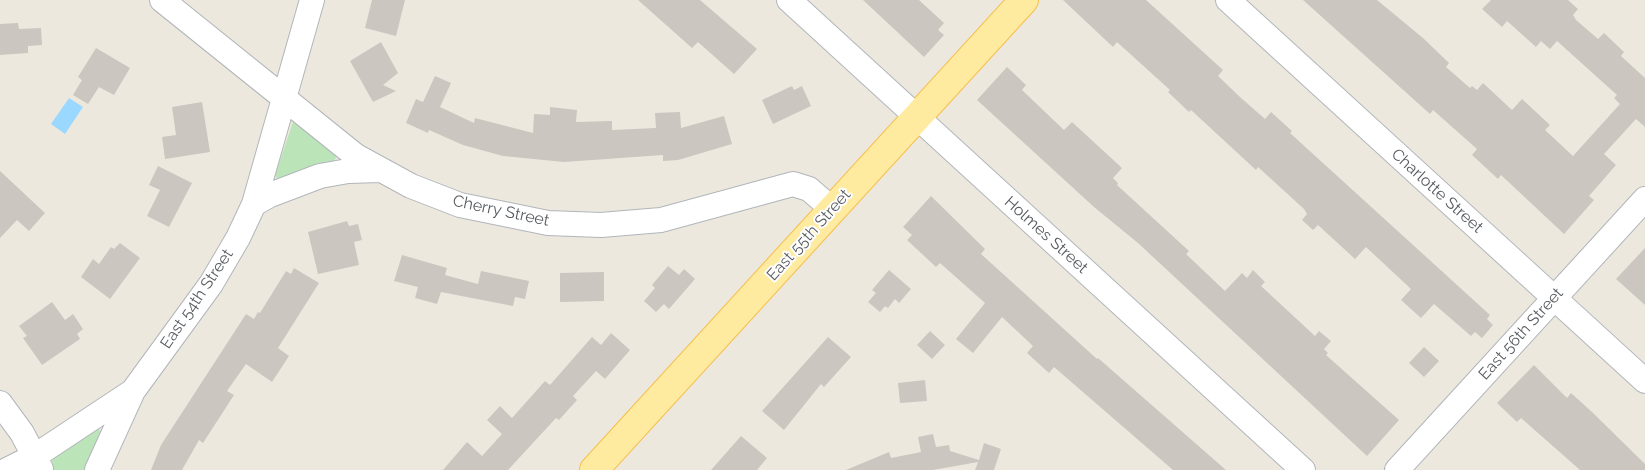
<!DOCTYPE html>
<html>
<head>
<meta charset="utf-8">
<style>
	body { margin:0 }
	canvas { display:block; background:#ece8de }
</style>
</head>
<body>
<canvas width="1645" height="470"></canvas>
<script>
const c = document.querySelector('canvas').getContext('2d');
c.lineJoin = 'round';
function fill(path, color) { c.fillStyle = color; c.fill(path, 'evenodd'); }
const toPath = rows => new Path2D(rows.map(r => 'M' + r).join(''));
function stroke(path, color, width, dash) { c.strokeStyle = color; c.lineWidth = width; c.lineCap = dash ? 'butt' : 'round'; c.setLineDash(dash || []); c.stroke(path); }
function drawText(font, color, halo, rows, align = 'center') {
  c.font = font + ' Raleway,sans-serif'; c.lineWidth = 4; c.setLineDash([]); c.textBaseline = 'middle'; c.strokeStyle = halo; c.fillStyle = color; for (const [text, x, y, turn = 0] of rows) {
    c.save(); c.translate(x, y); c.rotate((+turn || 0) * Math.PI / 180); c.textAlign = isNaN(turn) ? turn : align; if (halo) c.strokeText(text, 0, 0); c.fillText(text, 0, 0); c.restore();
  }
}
fill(toPath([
	[294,119,336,154,336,158,333,162,278,180,275,175],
	[94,429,99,429,102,435,89,470,54,470,52,461,56,454]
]), '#bbe5b9');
fill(toPath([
	[69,98,83,107,65,134,51,124]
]), '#9bd8ff');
fill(toPath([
	[372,0,405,0,396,36,365,28],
	[638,0,700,0,757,49,734,74,698,42,692,48],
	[863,0,919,0,944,23,938,30,944,35,924,57],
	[1063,0,1146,0,1223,70,1218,76,1240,97,1265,119,1271,112,1292,131,1290,133,1490,315,1487,319,1493,325,1482,338,1475,332,1471,336,1434,304,1421,318,1401,300,1411,289,1366,247,1355,259,1318,225,1313,230,1302,220,1307,214,1304,209,1258,167,1256,170,1191,110,1189,112,1168,92,1170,90,1117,42,1113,47],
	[1303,0,1377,0,1423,38,1449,63,1446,67,1470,88,1472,86,1477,90,1483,83,1512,110,1522,99,1550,125,1545,130,1573,156,1620,104,1614,98,1617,95,1557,41,1550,49,1541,41,1536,47,1507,21,1502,27,1482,9,1491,0,1568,0,1578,9,1573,15,1576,20,1598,39,1604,33,1624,52,1621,56,1645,78,1645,127,1636,119,1604,154,1616,165,1589,196,1594,200,1564,234,1501,175,1498,179,1472,155,1477,149,1433,110,1430,114],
	[18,23,19,29,41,28,42,45,28,46,28,53,0,55,0,24],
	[381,42,398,73,383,85,396,91,373,102,350,61],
	[96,48,130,68,114,95,99,87,88,104,73,95,82,80,78,77],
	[1007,67,1026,85,1022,90,1064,130,1072,122,1122,168,1113,178,1118,183,1117,185,1189,251,1186,254,1225,291,1242,273,1247,278,1253,270,1265,282,1261,286,1315,336,1319,331,1331,341,1324,349,1328,353,1326,355,1399,420,1367,456,1138,243,1094,207,977,100],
	[435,76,451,83,440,107,474,123,475,118,533,133,534,114,550,115,550,107,577,110,576,122,612,121,612,130,656,128,655,113,680,112,681,128,724,116,732,144,678,160,663,161,663,155,564,162,503,156,463,145,429,130,428,133,406,123,416,99,423,102],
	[792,86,794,90,802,86,811,106,773,124,762,100],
	[202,102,210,152,165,159,162,137,176,135,172,107],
	[158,166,192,183,169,227,147,216,160,190,149,185],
	[0,171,45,213,29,231,17,220,0,238],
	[931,196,985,249,981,254,1097,359,1098,358,1226,470,1173,470,1054,367,1049,373,1027,353,1033,346,1002,317,973,353,956,339,985,303,940,263,936,267,907,240,912,235,903,227],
	[347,221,349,226,358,224,362,240,354,242,359,265,318,274,308,232],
	[120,243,140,258,110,299,81,277,93,259,99,264,111,247,114,249],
	[1645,248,1645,305,1616,279],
	[402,255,447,268,445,275,478,284,481,271,529,281,525,299,515,297,513,306,441,292,437,304,415,298,418,287,394,281],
	[668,266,679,275,684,269,695,279,669,309,664,304,656,312,644,301,655,288,652,285],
	[294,268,319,283,278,348,289,356,272,382,246,364,227,391,234,395,203,443,199,440,182,470,151,470,161,445,246,314,254,319,258,312,260,313,286,271,291,274],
	[889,270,911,289,899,303,895,299,888,308,885,306,880,312,868,302,876,293,872,290],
	[604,272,604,301,560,302,560,273],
	[52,302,65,320,73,314,83,329,77,334,80,339,42,365,23,338,27,336,19,326],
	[930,331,945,345,932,359,917,345],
	[611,333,630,350,605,379,596,371,573,396,577,400,559,420,556,418,508,470,443,470,467,442,482,456,502,434,487,420,500,406,512,418,545,381,550,385,592,337,601,345],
	[828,337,851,357,824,387,821,384,784,430,762,411],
	[1424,347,1439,361,1424,377,1409,363],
	[1534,365,1567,398,1571,393,1592,412,1645,464,1645,470,1580,470,1521,418,1517,422,1497,403],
	[925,380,927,401,900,403,898,383],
	[933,434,936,447,949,445,950,451,979,460,984,443,1001,449,994,470,975,470,978,462,933,470,846,470,889,452,891,458,921,452,918,437],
	[741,436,767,458,757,470,711,470]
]), '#cbc6c0');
const minor = toPath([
	[162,0,356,156,411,186,460,205,548,223,601,225,661,220,793,184,809,189,832,209],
	[789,0,1303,470],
	[1228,0,1645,381],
	[254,204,270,195,320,176,348,171,380,170],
	[0,403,22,433,41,469],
	[7,470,35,456,133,391,211,284,238,238,254,204,312,0],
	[97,470,133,391],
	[1397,470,1645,199]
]);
const major = toPath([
	[594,470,1024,0]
]);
stroke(minor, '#b2b6ba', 26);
stroke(major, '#f6bf4d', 30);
stroke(minor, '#fff', 24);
stroke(major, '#ffeba0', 28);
drawText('16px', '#585c60', '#fff', [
	["Charlotte Street",1437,191,42],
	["Cherry Street",501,211,12],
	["East 55th Street",809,235,-48],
	["Holmes Street",1046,235,42],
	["East 54th Street",197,299,-56],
	["East 56th Street",1521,334,-48]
]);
</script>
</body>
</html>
